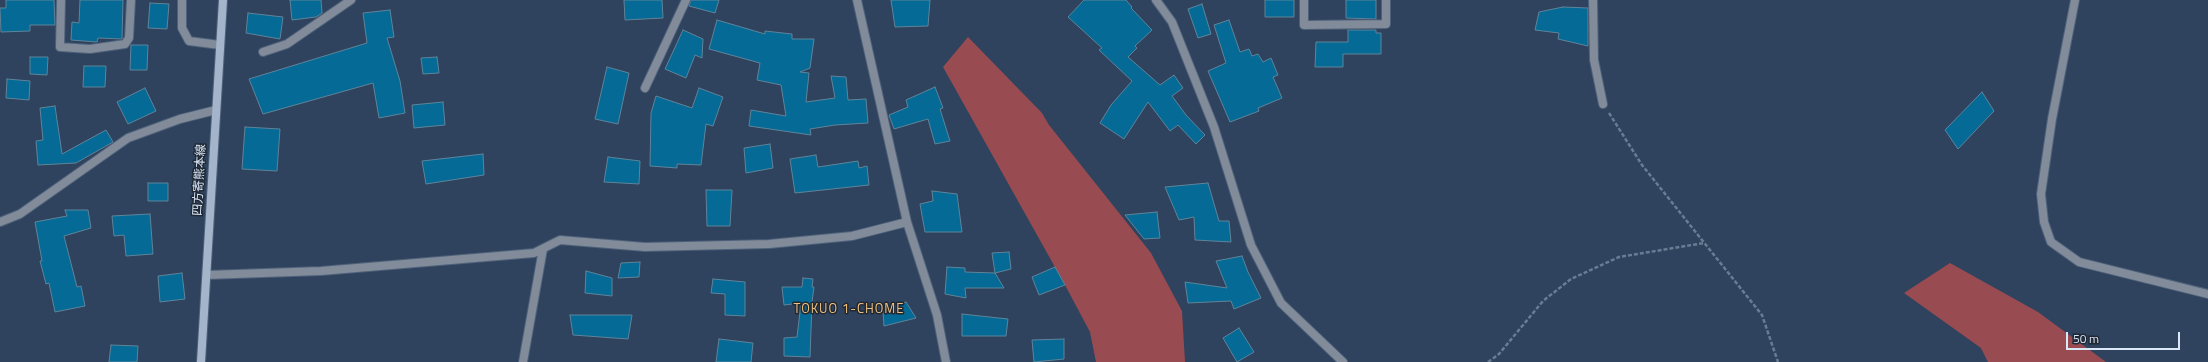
<!DOCTYPE html>
<html>
<head>
<meta charset="utf-8">
<style>
	body { margin:0 }
	#map { position:relative; width:2208px; height:362px; overflow:hidden; background:#2f435e; font-family:"Titillium Web",sans-serif }
	canvas { display:block }
	.scale { position:absolute; left:2066px; top:332px; width:114px; height:18px; box-sizing:border-box; border:2px solid #dae7f7; border-top:0; padding-left:5px; font-size:12px; line-height:14px; white-space:nowrap; color:#dae7f7; -webkit-text-stroke:3px #202935; paint-order:stroke }
</style>
</head>
<body>
<div id="map">
<canvas width="2208" height="362"></canvas>
<div class="scale">50 m</div>
</div>
<script>
const c = document.querySelector('canvas').getContext('2d');
c.lineJoin = 'round';
function fill(path, color) { c.fillStyle = color; c.fill(path, 'evenodd'); }
const toPath = rows => new Path2D(rows.map(r => 'M' + r).join(''));
function stroke(path, color, width, dash) { c.strokeStyle = color; c.lineWidth = width; c.lineCap = dash ? 'butt' : 'round'; c.setLineDash(dash || []); c.stroke(path); }
function drawText(font, color, halo, rows, align = 'center') {
  c.font = font + ' "Titillium Web","Noto Sans JP",sans-serif'; c.lineWidth = 3; c.setLineDash([]); c.textBaseline = 'middle'; c.strokeStyle = halo; c.fillStyle = color; for (const [text, x, y, turn = 0] of rows) {
    c.save(); c.translate(x, y); c.rotate((+turn || 0) * Math.PI / 180); c.textAlign = isNaN(turn) ? turn : align; if (halo) c.strokeText(text, 0, 0); c.fillText(text, 0, 0); c.restore();
  }
}
fill(toPath([
	[968,37,1042,113,1049,125,1151,253,1182,311,1185,362,1096,362,1090,332,1065,285,943,67],
	[1950,263,2038,312,2106,362,1988,362,1981,348,1904,293]
]), '#994b52');
const building = toPath([
	[6,0,54,0,55,25,30,25,30,31,1,32,0,8,6,8,6,0],
	[80,0,123,0,122,39,98,38,97,42,71,40,72,22,79,23,80,0],
	[290,0,321,0,322,13,316,17,292,20,290,0],
	[624,0,662,0,663,18,625,20,624,0],
	[691,0,719,0,715,13,689,6,691,0],
	[891,0,930,0,928,26,895,27,891,0],
	[1084,0,1126,0,1132,7,1131,8,1152,30,1135,46,1137,48,1128,57,1160,85,1174,75,1183,88,1172,96,1186,115,1205,135,1196,144,1178,125,1170,131,1148,102,1124,139,1100,123,1111,105,1132,81,1099,50,1102,48,1068,17,1084,0],
	[1265,0,1294,0,1294,17,1265,17,1265,0],
	[1346,0,1376,0,1376,19,1346,18,1346,0],
	[150,3,169,4,167,29,148,28,150,3],
	[1202,4,1211,34,1198,38,1188,9,1202,4],
	[1563,7,1588,8,1588,46,1558,39,1559,33,1535,30,1539,12,1563,7],
	[390,10,394,37,387,38,400,81,405,113,379,118,373,83,263,114,249,79,367,43,363,13,390,10],
	[248,13,283,17,280,39,246,33,248,13],
	[717,20,765,34,765,31,792,34,792,39,814,39,810,68,800,72,809,73,806,102,835,98,831,76,846,77,848,100,866,99,868,123,835,125,810,129,811,135,749,126,751,110,786,116,781,85,757,80,760,63,709,49,717,20],
	[1229,20,1240,52,1249,49,1252,56,1258,54,1263,62,1271,58,1278,75,1273,77,1282,98,1258,108,1259,111,1230,122,1208,71,1226,63,1214,25,1229,20],
	[683,30,703,39,702,58,695,55,686,78,665,69,683,30],
	[1348,30,1376,30,1376,33,1381,33,1381,54,1343,54,1343,67,1315,67,1316,42,1348,42,1348,30],
	[131,45,148,45,147,70,130,70,131,45],
	[30,57,48,57,47,75,30,74,30,57],
	[437,57,439,73,423,74,421,58,437,57],
	[84,66,106,66,105,87,83,87,84,66],
	[607,67,629,73,618,124,595,119,607,67],
	[7,79,30,81,29,100,6,98,7,79],
	[935,87,943,108,940,109,950,141,935,144,928,119,894,129,889,115,908,107,906,100,935,87],
	[145,88,156,111,128,124,117,102,145,88],
	[699,88,723,97,713,126,706,124,701,165,677,164,677,168,650,166,651,113,656,96,692,108,699,88],
	[1982,92,1994,111,1958,149,1945,130,1982,92],
	[443,102,445,125,414,128,412,105,443,102],
	[55,106,62,154,106,130,113,142,76,163,38,165,36,141,43,140,40,108,55,106],
	[245,127,280,129,277,171,242,169,245,127],
	[770,144,773,168,746,173,744,148,770,144],
	[483,154,484,175,426,184,422,161,483,154],
	[816,155,818,167,858,161,859,168,867,166,869,185,795,193,790,159,816,155],
	[608,157,640,161,639,184,604,182,608,157],
	[148,183,168,183,168,201,148,201,148,183],
	[1208,183,1219,221,1229,221,1231,242,1195,240,1194,217,1179,220,1165,187,1208,183],
	[706,190,732,190,730,226,707,226,706,190],
	[932,191,957,194,962,232,925,232,920,204,933,201,932,191],
	[65,210,88,210,91,228,64,236,77,287,81,286,85,306,55,312,49,283,46,284,40,261,42,261,35,222,67,216,65,210],
	[1157,212,1160,238,1144,239,1125,215,1157,212],
	[150,214,153,254,126,256,124,235,114,236,112,216,150,214],
	[1009,252,1011,269,995,273,992,253,1009,252],
	[1242,256,1248,272,1261,298,1234,309,1231,301,1188,303,1185,282,1227,288,1216,261,1242,256],
	[640,262,639,277,618,278,621,263,640,262],
	[947,267,965,268,965,272,995,273,1004,288,965,288,966,298,945,294,947,267],
	[1055,267,1065,285,1039,295,1032,277,1055,267],
	[586,271,612,278,612,296,585,293,586,271],
	[182,273,185,299,160,302,158,276,182,273],
	[803,278,813,279,812,287,814,287,812,302,810,357,784,356,784,338,797,337,801,303,784,305,782,287,802,287,803,278],
	[713,279,745,282,745,316,725,315,725,294,711,293,713,279],
	[906,302,916,318,884,326,883,311,906,302],
	[962,314,1008,319,1006,336,962,336,962,314],
	[570,315,632,315,628,339,573,335,570,315],
	[1239,328,1254,352,1237,362,1223,338,1239,328],
	[719,339,753,343,751,362,716,362,719,339],
	[1064,339,1064,359,1034,362,1032,340,1064,339],
	[111,345,138,346,137,362,109,362,111,345]
]);
fill(building, '#056a95');
stroke(building, '#5f849a', 1);
const street = toPath([
	[61,0,60,47,90,49,125,44,129,38,131,0],
	[182,0,182,28,189,41,220,45],
	[857,0,907,222,937,315,946,362],
	[1156,0,1172,22,1214,127,1251,245,1281,303,1343,362],
	[1304,0,1304,25,1386,24,1386,0],
	[1593,0,1594,60,1603,104],
	[2075,0,2052,119,2041,194,2044,222,2051,242,2079,262,2208,294],
	[263,52,287,44,351,0],
	[645,88,686,0],
	[0,222,20,214,128,138,180,119,216,110],
	[207,275,321,271,534,253,560,240,645,247,769,244,852,236,907,222],
	[523,362,543,249]
]);
const secondary = toPath([
	[201,362,223,0]
]);
stroke(street, '#4e617a', 10);
stroke(secondary, '#4e617a', 10);
stroke(toPath([
	[1609,113,1642,165,1762,315,1778,362],
	[1488,362,1499,354,1543,301,1571,279,1619,257,1704,243]
]), '#6a7c93', 2.5, [4, 2]);
stroke(street, '#818b99', 8);
stroke(secondary, '#a4b4ca', 8);
drawText('12px', '#dae7f7', '#202935', [
	["四方寄熊本線",200,180,-87]
]);
c.letterSpacing = '1px';
drawText('13px', '#f0c17e', '#202935', [
	["TOKUO 1-CHOME",849,310]
]);
c.letterSpacing = '0px';
</script>
</body>
</html>
